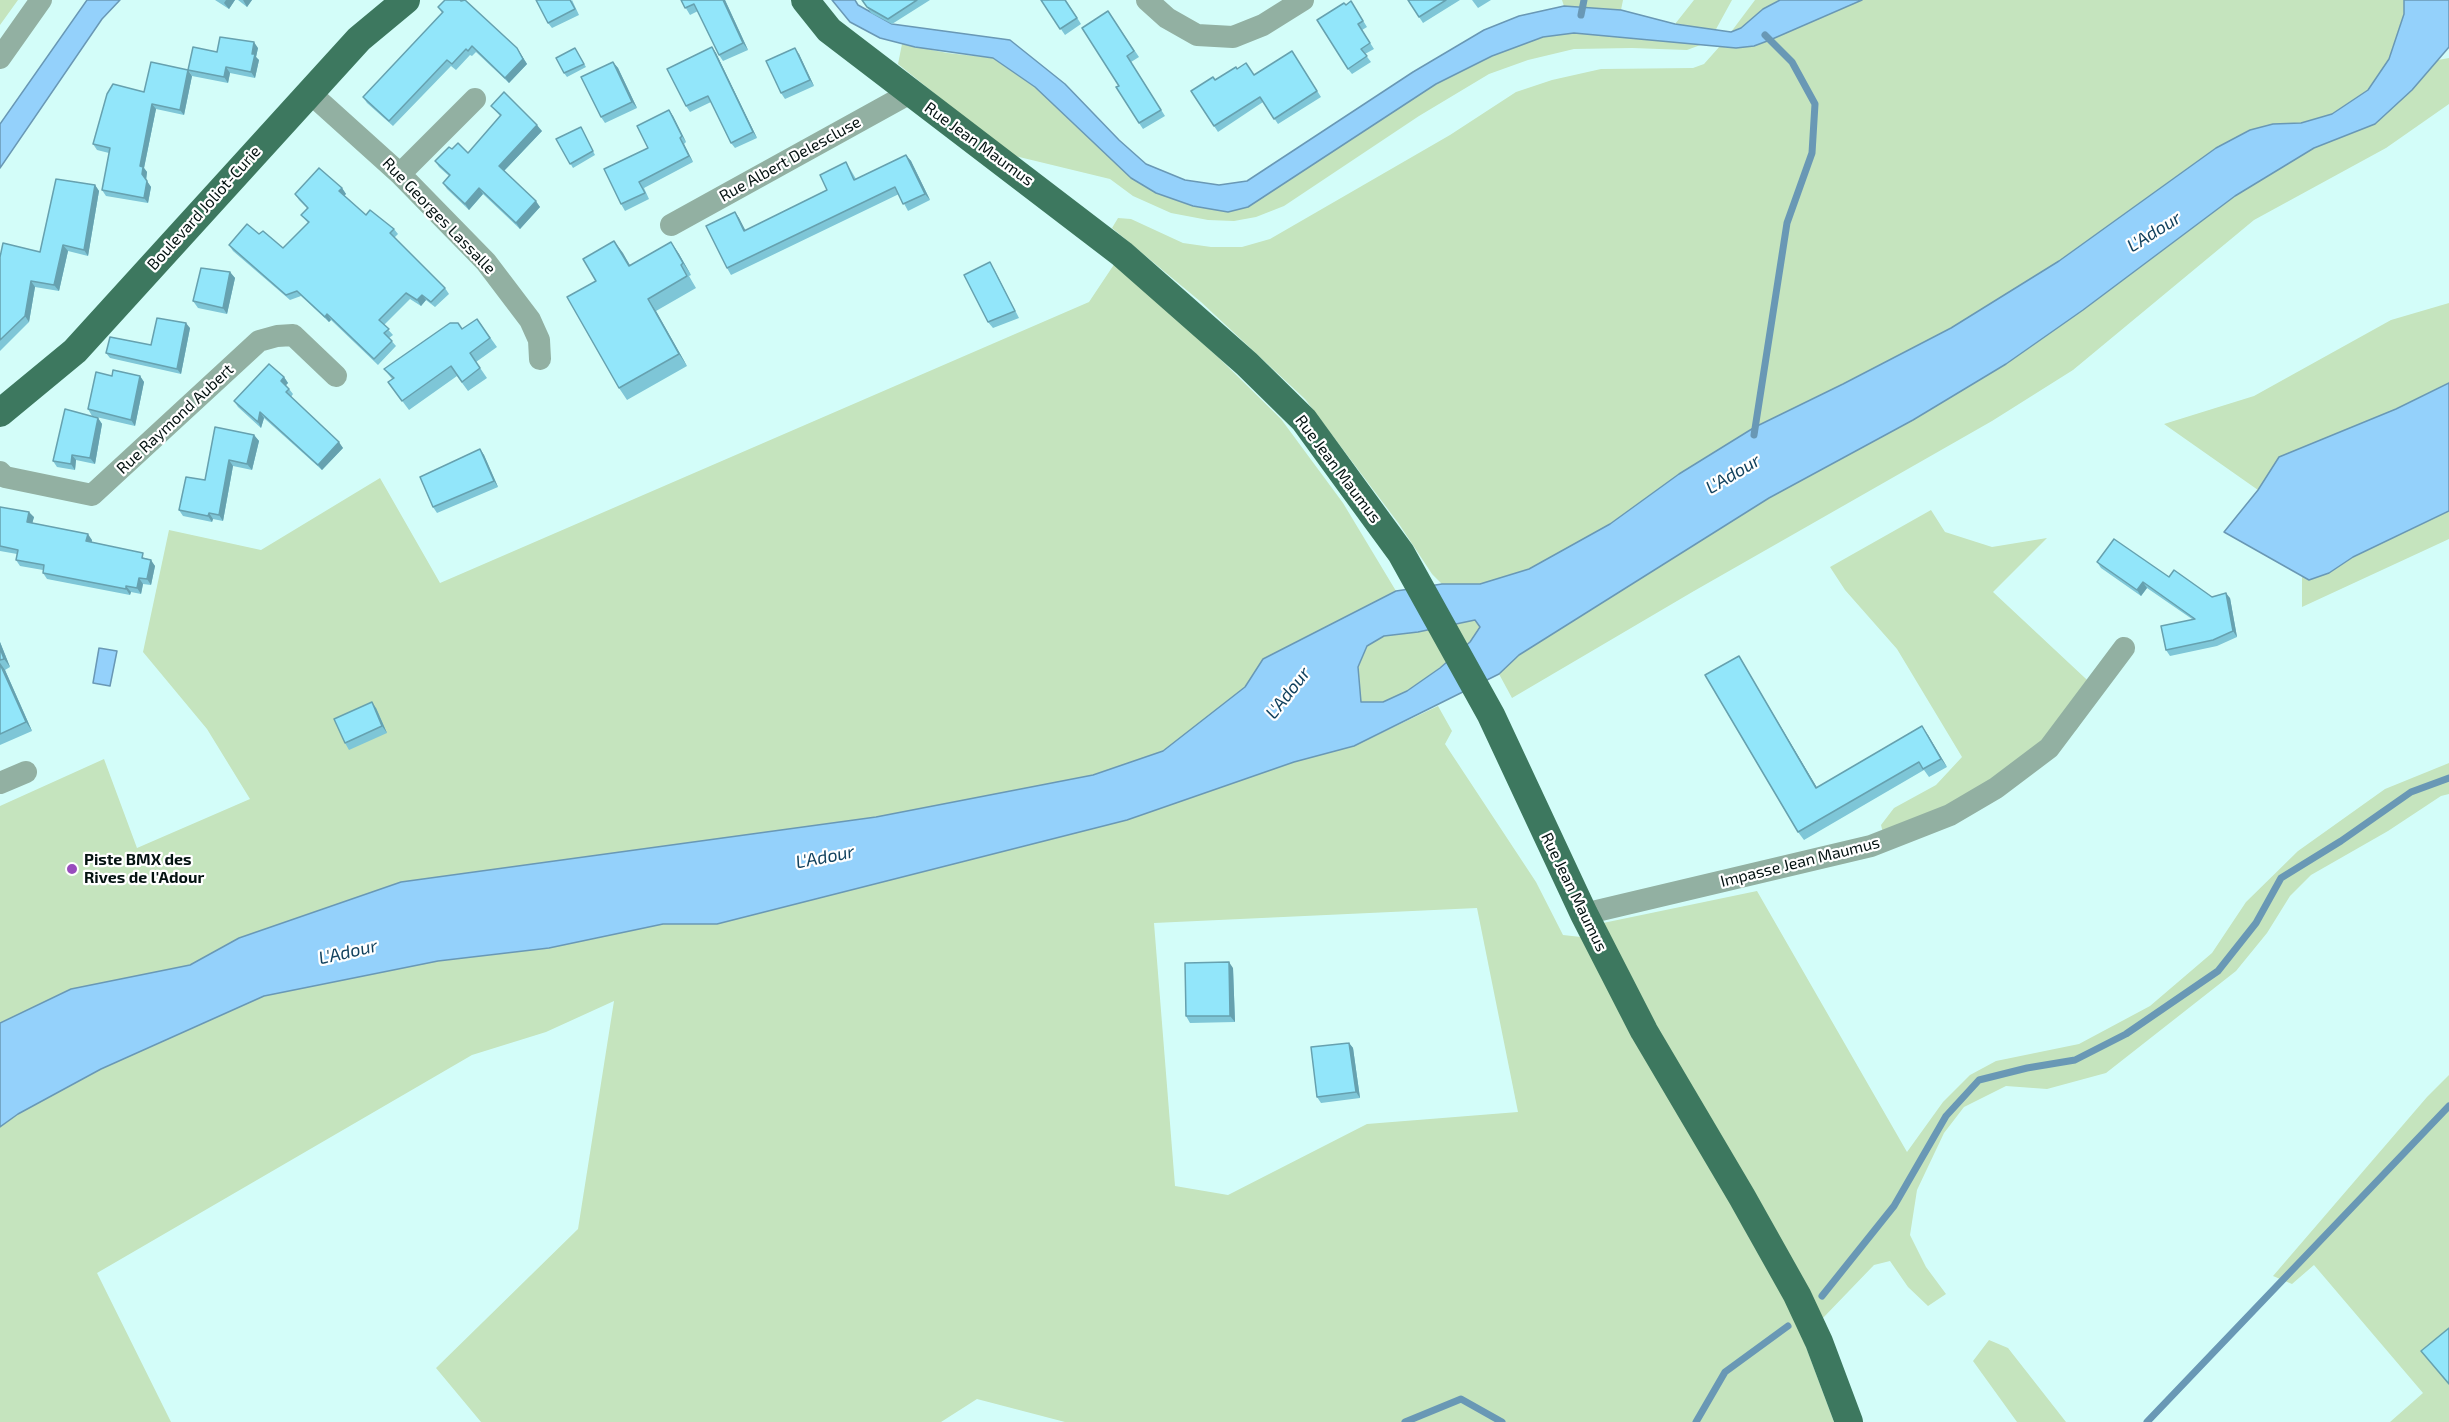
<!DOCTYPE html>
<html>
<head>
<meta charset="utf-8">
<style>
	body { margin:0 }
	canvas { display:block; background:#d3fdf9 }
</style>
</head>
<body>
<canvas width="2449" height="1422"></canvas>
<script>
const c = document.querySelector('canvas').getContext('2d');
c.lineJoin = 'round';
function fill(path, color) { c.fillStyle = color; c.fill(path, 'evenodd'); }
const toPath = rows => new Path2D(rows.map(r => 'M' + r).join(''));
function stroke(path, color, width, dash) { c.strokeStyle = color; c.lineWidth = width; c.lineCap = dash ? 'butt' : 'round'; c.setLineDash(dash || []); c.stroke(path); }
function drawText(font, color, halo, rows, align = 'center') {
  c.font = font + ' "Exo 2",sans-serif'; c.lineWidth = 4.5; c.setLineDash([]); c.textBaseline = 'middle'; c.strokeStyle = halo; c.fillStyle = color; for (const [text, x, y, turn = 0] of rows) {
    c.save(); c.translate(x, y); c.rotate((+turn || 0) * Math.PI / 180); c.textAlign = isNaN(turn) ? turn : align; if (halo) c.strokeText(text, 0, 0); c.fillText(text, 0, 0); c.restore();
  }
}
fill(toPath([
	[0,0,18,0,0,25],
	[1562,0,1623,0,1621,10,1564,6],
	[1694,0,1732,0,1715,31,1675,24],
	[1755,0,1780,0,1763,9,1741,28,1731,32],
	[1862,0,2404,0,2404,14,2389,59,2368,90,2332,114,2301,123,2273,124,2250,130,2216,148,2059,261,1951,328,1843,384,1755,427,1679,474,1610,524,1529,569,1480,584,1442,584,1432,574,1399,524,1305,399,1201,302,1112,228,1118,218,1131,219,1183,243,1211,247,1242,247,1270,239,1450,135,1516,92,1552,80,1601,69,1693,68,1704,64,1720,46,1736,48,1754,46],
	[1574,33,1703,44,1687,50,1632,48,1574,49,1528,60,1489,74,1419,116,1284,206,1256,217,1234,221,1208,220,1171,213,1133,196,1110,179,1011,155,898,64,902,44,947,53,993,58,1035,87,1131,178,1228,212,1248,207,1436,84,1492,56,1543,37],
	[2449,58,2449,104,2386,148,2254,220,2073,370,1992,421,1694,591,1512,698,1499,674,1519,655,1769,498,1913,420,2006,364,2083,310,2235,196,2314,148,2375,124,2412,90,2438,60],
	[1115,263,1220,359,1281,419,1343,503,1396,591,1263,659,1245,687,1163,751,1093,775,876,817,401,882,239,938,190,965,57,996,0,1023,0,806,104,759,137,848,250,799,207,729,143,652,169,530,261,550,380,478,440,583,1089,302],
	[2449,303,2449,383,2396,409,2279,457,2258,490,2164,424,2254,396,2391,320],
	[1931,510,1945,532,1992,547,2047,538,1993,592,2100,692,2077,729,1998,797,1887,849,1881,825,1894,808,1936,785,1962,757,1897,649,1845,590,1830,567],
	[2449,511,2449,539,2302,607,2302,576,2309,580,2329,573,2353,557],
	[1475,620,1480,627,1470,642,1440,668,1407,691,1383,702,1360,702,1358,667,1367,646,1384,636,1418,632],
	[1438,706,1452,731,1445,744,1536,882,1563,935,1581,937,1790,1304,1834,1422,1065,1422,977,1399,941,1422,481,1422,436,1368,578,1229,614,1001,546,1032,472,1055,97,1273,171,1422,0,1422,0,1127,18,1114,101,1069,264,996,438,961,549,948,663,924,717,924,1127,820,1294,762,1354,746],
	[1477,908,1518,1112,1367,1124,1228,1195,1175,1186,1154,923],
	[2449,763,2449,794,2441,796,2388,831,2311,875,2290,896,2267,933,2236,971,2106,1073,2047,1089,2006,1086,1964,1107,1944,1133,1917,1190,1910,1235,1926,1267,1946,1294,1928,1306,1908,1287,1890,1261,1874,1265,1822,1319,1628,981,1603,923,1757,891,1907,1152,1943,1102,1970,1075,1996,1061,2079,1044,2150,1006,2212,953,2246,902,2298,851,2385,789],
	[2449,1075,2449,1422,2390,1422,2423,1393,2314,1265,2292,1284,2273,1276,2427,1097],
	[1989,1340,2008,1348,2066,1422,2017,1422,1973,1361]
]), '#c5e4be');
const water = toPath([
	[87,0,120,0,102,19,0,168,0,124,87,0],
	[832,0,855,0,858,5,892,24,1010,40,1065,84,1119,140,1146,164,1185,180,1219,185,1247,181,1413,72,1484,30,1519,16,1564,6,1621,10,1675,24,1731,32,1741,28,1763,9,1780,0,1862,0,1770,40,1754,46,1736,48,1574,33,1543,37,1492,56,1436,84,1248,207,1228,212,1193,206,1156,193,1131,178,1035,87,993,58,915,47,880,38,850,22,832,0],
	[2404,0,2449,0,2449,47,2412,90,2375,124,2314,148,2235,196,2083,310,2006,364,1913,420,1769,498,1519,655,1499,674,1354,746,1294,762,1127,820,717,924,663,924,549,948,438,961,264,996,101,1069,18,1114,0,1127,0,1023,71,989,190,965,239,938,401,882,876,817,1093,775,1163,751,1245,687,1263,659,1396,591,1442,584,1480,584,1529,569,1610,524,1679,474,1755,427,1843,384,1951,328,2059,261,2216,148,2250,130,2273,124,2301,123,2332,114,2368,90,2389,59,2404,14,2404,0],
	[1475,620,1480,627,1470,642,1440,668,1407,691,1383,702,1361,702,1358,667,1367,646,1384,636,1418,632,1475,620],
	[2449,383,2449,511,2353,557,2329,573,2309,580,2224,532,2258,490,2279,457,2396,409,2449,383],
	[99,648,117,651,110,686,93,683,99,648]
]);
fill(water, '#94d1fb');
stroke(water, '#6998b5', 1.5);
stroke(toPath([
	[1581,15,1584,0],
	[1754,435,1787,223,1812,153,1815,104,1792,62,1765,35],
	[1822,1296,1894,1206,1946,1116,1979,1080,2027,1068,2075,1060,2126,1034,2218,971,2256,923,2281,878,2341,841,2411,792,2449,778],
	[1405,1422,1461,1399,1502,1422],
	[1696,1422,1725,1372,1788,1326],
	[2147,1422,2449,1106]
]), '#6998b5', 7);
stroke(toPath([
	[1147,0,1167,18,1197,35,1233,37,1263,25,1303,0],
	[0,58,41,0],
	[309,92,400,174,486,262,530,320,539,340,540,359],
	[400,174,475,99],
	[671,225,910,93],
	[0,472,5,477,92,495,259,341,277,336,293,335,336,376],
	[0,783,26,772],
	[1584,914,1871,846,1950,815,1996,788,2049,748,2124,648]
]), '#92b0a2', 22);
stroke(toPath([
	[805,0,829,30,1122,254,1247,364,1304,420,1352,486,1401,553,1491,715,1584,914,1644,1031,1742,1197,1797,1295,1819,1342,1849,1422],
	[0,413,75,351,359,39,406,0]
]), '#3d785f', 28);
fill(toPath([
	[215,0,235,0,229,9],
	[238,0,252,0,247,7],
	[572,0,579,15,552,28,548,23],
	[681,0,725,0,748,50,723,61,719,55,698,11,690,15],
	[862,0,930,0,892,24,871,13],
	[1041,0,1066,0,1081,24,1065,35],
	[1408,0,1460,0,1423,23],
	[1472,0,1491,0,1478,8],
	[1351,1,1367,27,1362,30,1374,49,1365,54,1371,62,1352,74,1348,69,1346,5],
	[438,7,517,48,527,64,509,83,476,52,472,56,470,55,456,70,451,66,393,126,367,103,363,97,442,13],
	[1108,11,1139,57,1131,62,1165,116,1143,129,1139,123],
	[712,47,716,53,757,138,735,148,731,143,711,102,690,112,686,106],
	[258,48,256,57,259,60,255,78,230,73,228,83,192,76,188,70,217,52],
	[575,48,586,67,567,77,564,73],
	[1292,51,1321,97,1278,124,1263,102,1218,132,1191,91,1237,69,1254,75],
	[799,54,814,86,785,99,781,93],
	[613,62,618,68,637,108,605,123,601,117],
	[192,76,184,115,156,109,144,168,147,172,146,180,151,187,148,203,106,196,102,190,109,153,97,150,93,144,144,92],
	[491,106,542,131,504,171,540,207,520,229,483,194,469,210,447,189,443,183,449,176,439,167,435,161,452,149,468,153,500,116],
	[669,110,673,116,686,142,684,144,693,162,644,188,649,199,625,211,621,204,648,148],
	[583,131,595,155,573,168,556,139],
	[906,155,911,161,930,200,908,211,899,194,731,275,727,268,735,212,739,218,745,231,827,190,846,162,856,179],
	[95,185,99,191,88,256,68,251,59,291,35,287,29,322,0,351,0,257,40,252],
	[342,188,346,194,344,195,366,215,394,229,398,234,394,238,445,288,449,294,435,307,426,300,421,306,410,299,384,325,393,335,389,338,396,346,378,365,331,320,329,322,301,296,290,300,233,251,229,245,259,234,283,248,308,223,301,215,307,208,299,200,295,194],
	[614,241,630,265,671,242,679,254,691,275,689,276,696,288,656,311,687,366,627,400,619,388,596,281],
	[994,269,1019,318,993,328,988,322],
	[230,272,235,278,227,314,198,308,193,301],
	[477,319,497,347,476,362,487,378,468,391,457,376,409,410,388,382,392,379,384,369,462,329],
	[190,328,181,374,110,358,106,353,151,345],
	[112,376,140,376,144,382,135,426,92,416,88,409],
	[284,377,288,383,286,385,293,394,291,397,343,448,322,470,264,418,261,428,238,407,234,401],
	[98,418,102,424,95,464,76,460,75,470,57,467,53,461],
	[254,435,259,441,252,470,233,466,223,521,213,519,212,522,183,516,179,510,205,480],
	[480,449,484,455,498,487,437,513,433,507],
	[0,507,34,517,32,523,92,540,92,542,148,559,155,566,151,585,143,584,141,594,131,592,130,595,47,579,43,573,43,570,20,566,16,560,17,554,0,551],
	[2097,562,2169,577,2212,597,2230,598,2237,637,2217,646,2170,656,2166,650,2192,619,2147,588,2141,596,2101,568],
	[0,642,10,667,5,670,32,731,0,745],
	[1739,656,1744,665,1817,788,1928,735,1947,767,1929,777,1924,770,1804,840,1798,832],
	[376,708,387,733,349,750,345,743],
	[1233,968,1235,1022,1190,1023,1186,1016],
	[1349,1043,1353,1048,1360,1098,1321,1103,1317,1097]
]), '#7ec6d7');
fill(toPath([
	[226,0,235,0,229,9,224,3],
	[243,0,252,0,247,7],
	[723,0,725,0,748,50,743,43],
	[254,42,258,48,256,57,259,60,255,78,251,72,252,54],
	[712,47,716,53,757,138,753,132],
	[517,48,527,64,509,83,505,78],
	[795,48,799,54,814,86,810,80],
	[613,62,618,68,637,108,632,102],
	[226,67,230,73,228,83,224,77],
	[188,70,192,76,184,115,180,110],
	[152,104,156,109,144,168,147,172,146,180,142,174,140,166],
	[669,110,673,116,686,142,682,136],
	[537,125,542,131,503,172,499,166],
	[680,138,684,144,693,162,689,156],
	[906,155,911,161,930,200,925,194],
	[147,181,151,187,148,203,144,198],
	[95,185,99,191,88,256,84,250],
	[342,188,346,194,343,197,339,191],
	[479,188,483,194,469,210,465,204],
	[536,201,540,207,520,229,516,223],
	[735,212,739,218,749,237,744,231],
	[614,241,623,253,637,278,629,266],
	[671,242,679,254,691,275,683,263],
	[63,245,68,251,59,291,54,285],
	[230,272,235,278,227,314,223,308],
	[31,281,35,287,29,322,25,316],
	[422,295,426,300,421,306,417,300],
	[648,299,656,311,687,366,679,354],
	[327,314,331,320,329,322,325,317],
	[186,323,190,328,181,374,177,369],
	[140,376,144,382,135,426,131,420],
	[284,377,288,383,285,386,281,381],
	[260,412,264,418,261,428,258,422],
	[98,418,102,424,95,464,90,458],
	[254,435,259,441,252,470,247,464],
	[339,442,343,448,322,470,318,465],
	[480,449,484,455,498,487,494,481],
	[72,455,76,460,75,470,71,464],
	[229,460,233,466,223,521,219,515],
	[29,512,34,517,31,528,27,522],
	[209,513,213,519,212,522,208,516],
	[88,534,92,540,90,547,86,541],
	[151,560,155,566,151,585,147,579],
	[139,578,143,584,141,594,137,588],
	[2143,582,2147,588,2141,596,2137,590],
	[126,586,131,592,130,595,126,589],
	[2226,593,2230,598,2237,637,2233,631],
	[0,642,10,667,4,659,0,648],
	[1739,656,1744,665,1822,796,1816,788],
	[0,663,5,670,32,731,26,722],
	[372,702,376,708,387,733,382,726],
	[1922,726,1928,735,1947,767,1941,759],
	[1229,962,1233,968,1235,1022,1230,1016],
	[1349,1043,1353,1048,1360,1098,1356,1092]
]), '#66a1af');
const building = toPath([
	[445,0,460,0,461,1,465,0,517,48,523,59,505,78,472,46,468,51,466,49,452,64,447,60,389,121,363,97,443,12,438,7,445,0],
	[536,0,570,0,575,9,548,23,536,0],
	[681,0,723,0,743,43,719,55,694,4,685,8,681,0],
	[862,0,917,0,888,19,867,7,862,0],
	[1041,0,1065,0,1077,18,1060,29,1041,0],
	[1408,0,1446,0,1419,17,1408,0],
	[1351,1,1363,21,1358,24,1370,43,1361,49,1367,56,1348,69,1317,20,1344,3,1346,5,1351,1],
	[1108,11,1134,51,1127,56,1161,110,1139,123,1116,87,1119,86,1082,28,1108,11],
	[220,37,254,42,252,54,255,54,251,72,226,67,224,77,188,70,193,47,217,52,220,37],
	[712,47,753,132,731,143,708,96,686,106,667,69,712,47],
	[575,48,584,64,564,73,556,58,575,48],
	[795,48,810,80,781,93,766,61,795,48],
	[1292,51,1317,91,1274,119,1260,97,1214,126,1191,91,1213,77,1215,80,1236,67,1237,69,1246,63,1254,75,1292,51],
	[151,62,188,70,180,110,152,104,140,166,143,167,142,174,147,181,144,198,102,190,110,148,93,144,107,94,113,84,144,92,151,62],
	[613,62,632,102,601,117,581,77,613,62],
	[504,92,537,125,499,166,536,201,516,223,479,188,465,204,443,183,450,175,435,161,449,147,452,149,458,143,468,153,501,115,491,106,504,92],
	[669,110,682,136,680,138,689,156,639,182,645,193,621,204,604,169,648,148,637,126,669,110],
	[581,127,593,151,570,164,556,139,581,127],
	[906,155,925,194,903,204,895,187,727,268,706,226,735,212,744,231,827,190,820,175,846,162,854,180,906,155],
	[319,168,342,188,339,191,366,215,370,210,394,229,390,233,445,288,431,302,422,295,417,300,406,293,379,320,389,329,384,333,392,341,374,359,327,314,325,317,297,291,286,295,229,245,247,224,259,234,263,231,283,248,309,222,301,215,308,208,295,194,319,168],
	[56,179,95,185,84,250,63,245,54,285,31,281,25,316,0,340,0,257,3,243,40,252,56,179],
	[614,241,629,266,671,242,683,263,681,265,687,276,648,299,679,354,619,388,567,297,596,281,583,259,614,241],
	[990,262,1015,311,988,322,964,275,990,262],
	[201,268,230,272,223,308,193,301,201,268],
	[157,318,186,323,177,369,106,353,110,337,151,345,157,318],
	[477,319,490,338,470,353,480,368,462,382,451,366,402,401,388,382,394,378,384,369,450,323,458,323,462,329,477,319],
	[269,364,284,377,281,381,289,389,286,392,339,442,318,465,260,412,258,422,234,401,269,364],
	[113,370,140,376,131,420,88,409,96,372,112,376,113,370],
	[65,409,98,418,90,458,72,455,71,464,53,461,65,409],
	[215,427,254,435,247,464,229,460,219,515,209,513,208,516,179,510,186,477,205,480,215,427],
	[480,449,494,481,433,507,420,477,480,449],
	[0,507,29,512,27,522,88,534,86,541,143,553,142,558,151,560,147,579,139,578,137,588,126,586,126,589,43,573,44,565,16,560,18,550,0,546,0,507],
	[2114,539,2169,577,2174,570,2212,597,2226,593,2233,631,2213,640,2166,650,2161,626,2195,619,2143,582,2137,590,2097,562,2114,539],
	[0,648,4,659,0,660,0,648],
	[1739,656,1816,788,1922,726,1941,759,1923,769,1919,762,1798,832,1705,675,1739,656],
	[0,664,26,722,0,734,0,664],
	[372,702,382,726,345,743,334,719,372,702],
	[1229,962,1230,1016,1186,1016,1185,963,1229,962],
	[1349,1043,1356,1092,1317,1097,1311,1047,1349,1043],
	[2449,1328,2449,1384,2421,1351,2449,1328]
]);
fill(building, '#92e6fa');
stroke(building, '#66a1af', 1.5);
for (const [x, y, r, color] of [
	[72,869,6,"#984cbd"]
]) { const dot = new Path2D(); dot.arc(x, y, r, 0, 2 * Math.PI); c.fillStyle = color; c.fill(dot); stroke(dot, '#fff', 2); }
drawText('16px', '#041211', '#fff', [
	["Rue Jean Maumus",979,144,36],
	["Rue Albert Delescluse",790,159,-29],
	["Boulevard Joliot-Curie",204,208,-48],
	["Rue Georges Lassalle",439,216,46],
	["Rue Raymond Aubert",175,419,-43],
	["Rue Jean Maumus",1338,469,53],
	["Impasse Jean Maumus",1800,862,-14],
	["Rue Jean Maumus",1574,892,64]
]);
drawText('bold 16px', '#041211', '#fff', [
	["Piste BMX des",84,860],
	["Rives de l'Adour",84,878]
], 'left');
drawText('italic 18px', '#12425e', '#fff', [
	["L'Adour",2154,232,-32],
	["L'Adour",1733,474,-31],
	["L'Adour",1288,693,-52],
	["L'Adour",825,857,-11],
	["L'Adour",348,952,-13]
]);
</script>
</body>
</html>
